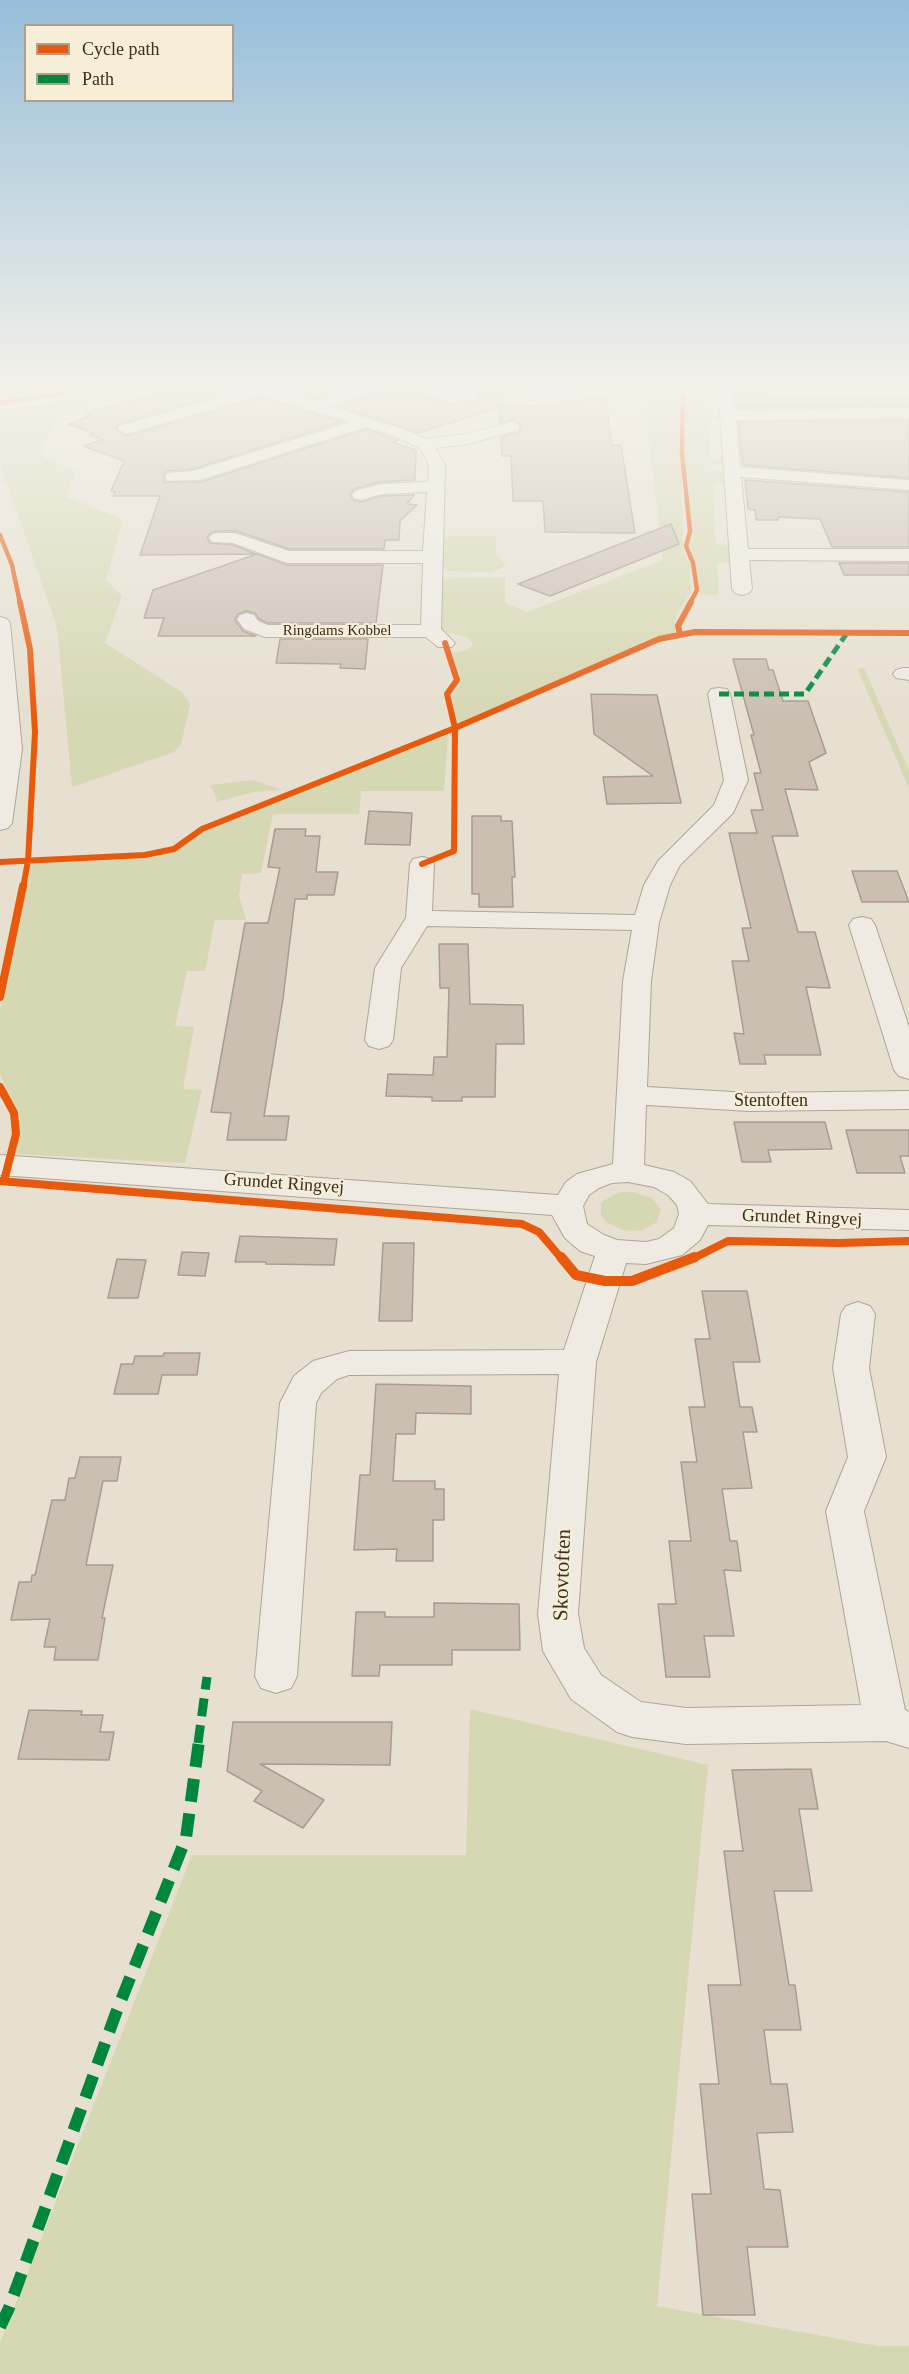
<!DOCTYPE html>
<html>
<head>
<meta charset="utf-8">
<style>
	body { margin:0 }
	#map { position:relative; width:909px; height:2374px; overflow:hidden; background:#e7e0d1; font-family:Georgia,serif }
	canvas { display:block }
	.legend { position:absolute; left:24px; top:24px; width:210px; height:78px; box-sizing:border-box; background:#f7eed8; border:2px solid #ada18e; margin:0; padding:8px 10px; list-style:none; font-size:18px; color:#3d2e20 }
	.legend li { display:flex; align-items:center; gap:12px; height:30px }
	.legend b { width:30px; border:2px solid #ada18e }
</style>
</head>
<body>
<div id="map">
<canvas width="909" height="2374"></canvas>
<ul class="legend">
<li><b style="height:8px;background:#e8590c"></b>Cycle path</li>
<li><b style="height:8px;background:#00873e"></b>Path</li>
</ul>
</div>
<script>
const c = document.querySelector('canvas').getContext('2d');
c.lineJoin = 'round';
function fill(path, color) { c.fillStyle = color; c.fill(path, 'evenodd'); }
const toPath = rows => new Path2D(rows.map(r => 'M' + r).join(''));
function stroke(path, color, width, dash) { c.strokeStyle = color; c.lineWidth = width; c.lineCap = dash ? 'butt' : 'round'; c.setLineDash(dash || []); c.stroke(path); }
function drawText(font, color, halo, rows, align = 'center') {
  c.font = font + ' Georgia,serif'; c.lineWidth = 4.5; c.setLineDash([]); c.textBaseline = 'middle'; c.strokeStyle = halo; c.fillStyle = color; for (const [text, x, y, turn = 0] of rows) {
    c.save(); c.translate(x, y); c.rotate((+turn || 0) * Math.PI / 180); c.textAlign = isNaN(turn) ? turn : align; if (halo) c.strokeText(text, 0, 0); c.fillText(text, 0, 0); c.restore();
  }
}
fill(toPath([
	[0,385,81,385,46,394,0,400],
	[129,385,163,385,58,416,40,455,75,471,66,497,123,519,106,580,122,596,105,643,182,692,190,704,181,745,174,752,72,787,57,627,0,464,0,411,65,402],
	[642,385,680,385,683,547,690,565,691,592,676,616,675,633,653,639,461,724,456,724,452,698,461,681,452,653,467,650,473,644,468,637,441,631,442,581,451,578,505,578,505,603,527,612,663,560],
	[684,385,707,385,708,406,719,406,720,421,709,421,711,460,722,460,722,465,711,465,711,469,723,471,724,483,713,483,716,544,729,545,730,563,717,563,719,595,700,594,696,565,688,546,692,531,685,460],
	[451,536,496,536,496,553,506,566,492,572,450,571,441,567,443,539],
	[857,668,864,668,909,771,909,788],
	[448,735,444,791,361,791,359,814,273,814,261,873,242,874,239,896,246,920,215,920,205,971,187,971,175,1026,194,1027,183,1089,202,1090,185,1163,16,1154,21,1120,0,1074,0,1011,31,865,35,863,149,858,173,851,202,833,314,786],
	[253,780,282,790,254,792,216,802,217,799,210,785],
	[623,1192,633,1192,652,1198,661,1209,657,1222,643,1230,633,1231,623,1230,606,1222,601,1216,601,1203,614,1194],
	[470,1709,708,1765,657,2306,878,2346,909,2346,909,2374,0,2374,0,2343,192,1855,466,1855]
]), '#d6d7b3');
const building = toPath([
	[205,385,221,385,238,390,119,424,116,429,127,436,261,397,342,422,193,469,167,471,163,476,165,482,201,482,366,429,398,440,392,442,416,450,415,480,380,482,354,489,350,495,353,500,361,502,382,496,414,495,407,504,417,505,400,521,399,540,385,540,384,549,289,549,236,531,218,531,212,532,207,537,210,543,233,545,256,554,140,555,160,496,113,496,115,491,111,491,124,461,83,446,103,440,89,435,95,434,68,424,92,415,85,413,183,386,192,388,205,385],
	[328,385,362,385,313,399,296,394,328,385],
	[392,385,464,385,462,390,434,386,425,391,428,397,451,404,477,402,482,385,503,385,503,406,563,406,562,401,606,399,612,445,621,445,635,533,545,532,543,501,513,501,511,456,502,456,501,437,519,432,522,426,513,420,500,423,500,407,419,433,337,406,389,390,392,385],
	[735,391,766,391,770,396,784,397,784,399,909,398,909,406,737,408,735,391],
	[909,420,909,478,743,465,738,422,909,420],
	[745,480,909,492,909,547,832,547,820,519,778,517,778,520,756,520,755,510,748,509,745,480],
	[671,524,679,544,550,596,518,584,671,524],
	[257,554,287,565,383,565,376,623,268,623,259,619,255,613,246,611,238,614,235,620,243,631,256,636,158,636,164,618,144,618,153,590,257,554],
	[839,563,909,563,909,575,844,575,839,563],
	[280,639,368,639,365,669,340,668,341,664,276,663,280,639],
	[733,659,766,659,769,670,773,670,783,701,808,701,826,753,809,762,818,790,785,789,798,836,772,836,798,932,815,932,830,988,806,987,821,1055,764,1055,766,1064,740,1064,734,1033,744,1034,732,961,749,961,742,928,751,928,729,833,757,833,751,810,763,810,754,773,761,773,751,735,754,735,733,659],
	[591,694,657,695,681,803,607,804,603,777,653,776,594,734,591,694],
	[369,811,412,813,410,845,365,844,369,811],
	[472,816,501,816,501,821,512,821,515,877,512,877,513,907,479,907,479,894,472,894,472,816],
	[275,829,306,829,305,836,320,836,316,872,338,872,334,895,307,895,307,899,295,899,283,999,264,1116,289,1116,286,1140,227,1140,231,1113,211,1112,245,923,268,923,280,868,268,867,275,829],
	[852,871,897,871,909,902,862,902,852,871],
	[439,944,468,944,470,1004,523,1005,524,1044,496,1044,495,1097,462,1097,462,1101,432,1101,432,1097,386,1096,388,1074,433,1075,434,1057,447,1057,449,988,440,988,439,944],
	[734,1122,825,1122,832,1149,768,1150,771,1162,742,1162,734,1122],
	[846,1130,909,1130,909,1156,900,1156,905,1173,857,1173,846,1130],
	[240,1236,337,1239,334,1265,266,1264,266,1262,235,1262,240,1236],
	[383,1243,414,1243,412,1321,379,1321,383,1243],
	[182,1252,209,1253,205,1276,178,1275,182,1252],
	[117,1259,146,1260,138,1298,108,1298,117,1259],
	[702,1291,747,1291,760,1362,733,1362,740,1407,752,1407,757,1432,743,1432,752,1488,722,1489,730,1541,737,1541,741,1571,724,1570,734,1636,704,1636,710,1677,666,1677,658,1604,676,1604,669,1541,691,1541,681,1462,697,1462,689,1407,705,1407,695,1339,710,1339,702,1291],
	[164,1353,200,1353,197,1375,162,1375,158,1394,114,1394,121,1364,133,1364,135,1356,163,1356,164,1353],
	[376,1384,471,1386,471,1414,416,1413,415,1434,396,1434,393,1481,435,1481,435,1489,444,1489,444,1520,433,1520,433,1561,396,1561,397,1549,354,1550,360,1475,370,1475,376,1384],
	[80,1457,121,1457,117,1481,103,1481,86,1565,113,1565,102,1618,105,1618,98,1660,54,1660,56,1647,44,1647,50,1619,11,1620,19,1582,31,1582,32,1575,35,1575,52,1500,65,1500,69,1478,75,1478,80,1457],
	[434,1603,519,1604,520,1650,452,1650,452,1665,380,1665,379,1676,352,1676,356,1612,385,1612,385,1617,434,1617,434,1603],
	[29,1710,82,1711,81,1715,103,1715,100,1732,114,1732,109,1760,18,1759,29,1710],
	[233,1722,392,1722,390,1765,260,1764,324,1800,303,1828,254,1801,262,1791,227,1771,233,1722],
	[811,1769,818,1809,799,1809,812,1891,774,1891,789,1985,795,1985,801,2030,764,2030,771,2084,787,2084,793,2132,757,2133,764,2189,780,2190,788,2247,747,2247,755,2315,703,2315,692,2194,711,2194,700,2084,719,2084,708,1985,741,1985,724,1851,743,1851,732,1770,811,1769]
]);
fill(building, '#cbbfb2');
stroke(building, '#a89c90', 1.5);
const minor = toPath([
	[93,385,116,385,114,388,53,404,0,411,0,401,53,394,93,385],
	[238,385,259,385,313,401,369,385,390,385,388,388,329,406,406,430,426,439,467,434,512,422,518,424,520,427,518,430,468,444,435,448,445,466,441,629,455,643,452,647,438,647,426,637,265,637,244,629,237,619,240,615,247,613,254,615,258,621,268,625,421,625,423,563,287,563,233,543,212,542,209,538,212,534,218,533,235,533,289,551,423,551,427,492,382,494,361,500,355,499,352,495,355,491,381,484,428,482,429,466,425,456,418,447,394,436,366,427,200,480,167,481,165,477,167,473,193,471,350,422,261,395,126,434,118,429,120,426,245,390,238,385],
	[466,385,480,385,476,400,451,402,429,395,427,392,434,388,452,392,464,392,466,385],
	[568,385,582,385,580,398,526,400,518,395,526,390,568,390,568,385],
	[718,385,732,385,735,410,909,408,909,418,736,420,740,467,909,480,909,490,741,477,748,549,909,549,909,561,749,560,752,589,749,593,742,595,735,593,732,589,718,385],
	[0,617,7,619,10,623,22,749,12,823,8,828,0,830,0,617],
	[903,668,909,668,909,680,896,678,893,674,896,670,903,668],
	[719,688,727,689,730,694,748,780,733,813,680,865,670,885,659,923,651,981,647,1087,750,1093,909,1091,909,1109,750,1111,646,1105,644,1165,674,1172,690,1181,708,1204,909,1210,909,1230,708,1225,700,1240,682,1255,646,1264,626,1263,596,1362,578,1614,584,1648,601,1675,641,1702,686,1708,861,1705,826,1511,848,1457,833,1368,841,1314,846,1306,858,1302,870,1306,875,1314,869,1368,886,1457,864,1511,905,1710,909,1712,909,1748,886,1741,686,1744,632,1737,617,1732,571,1699,543,1651,538,1614,559,1374,349,1375,337,1379,321,1393,316,1403,297,1676,291,1688,276,1693,261,1688,255,1676,280,1403,294,1376,313,1361,349,1351,564,1350,595,1256,580,1251,565,1238,552,1215,0,1175,0,1155,558,1195,566,1182,577,1174,613,1164,623,981,632,930,427,926,401,968,393,1040,389,1046,379,1049,369,1046,365,1040,375,968,406,918,410,864,413,859,422,857,431,859,434,864,432,911,635,915,644,885,658,861,714,805,724,780,708,694,711,689,719,688],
	[628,1182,654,1187,668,1195,677,1205,679,1214,674,1228,659,1239,646,1242,617,1240,604,1235,587,1224,583,1206,589,1195,599,1188,612,1183,628,1182],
	[862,917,871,919,875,925,909,1027,909,1079,899,1076,894,1070,849,925,853,919,862,917]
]);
stroke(minor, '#ada599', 2);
fill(minor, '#efebe3');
stroke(toPath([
	[719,694,805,694,847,633]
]), '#00873e', 5, [10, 5]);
stroke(toPath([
	[198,1743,207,1677]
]), '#00873e', 9, [18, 9]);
stroke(toPath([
	[0,2327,9,2308,116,2013,186,1838,199,1741]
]), '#00873e', 12, [23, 12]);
stroke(toPath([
	[683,385,682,453,690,531,686,546,693,563,697,590,690,603],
	[0,403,54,395,94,385],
	[0,535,12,565,20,603]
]), '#e8590c', 4.5);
stroke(toPath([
	[20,602,30,649,35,732,28,861,23,888],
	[680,634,678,626,691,602],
	[0,862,145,855,174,849,202,829,455,728,659,639,695,632,909,633],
	[422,864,454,851,455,728,447,694,457,680,445,643]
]), '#e8590c', 6);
stroke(toPath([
	[0,997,23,886],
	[0,1087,14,1113,16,1134,4,1181],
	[0,1181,522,1224,539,1232,562,1259],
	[692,1259,728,1241,839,1243,909,1241]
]), '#e8590c', 8);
stroke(toPath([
	[561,1257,576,1275,605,1281,632,1281,695,1257]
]), '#e8590c', 10);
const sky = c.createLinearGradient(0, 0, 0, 717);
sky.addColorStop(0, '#96bed9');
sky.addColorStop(0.54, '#f4f1ea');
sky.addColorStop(1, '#f4f1ea00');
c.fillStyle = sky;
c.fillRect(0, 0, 909, 717);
drawText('15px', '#3d2e20', '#f7eed8', [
	["Ringdams Kobbel",337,631]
]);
drawText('18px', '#3d2e20', '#f7eed8', [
	["Stentoften",771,1101],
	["Grundet Ringvej",284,1184,4],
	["Grundet Ringvej",802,1218,2]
]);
drawText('21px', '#3d2e20', '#f7eed8', [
	["Skovtoften",563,1575,-88]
]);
</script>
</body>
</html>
